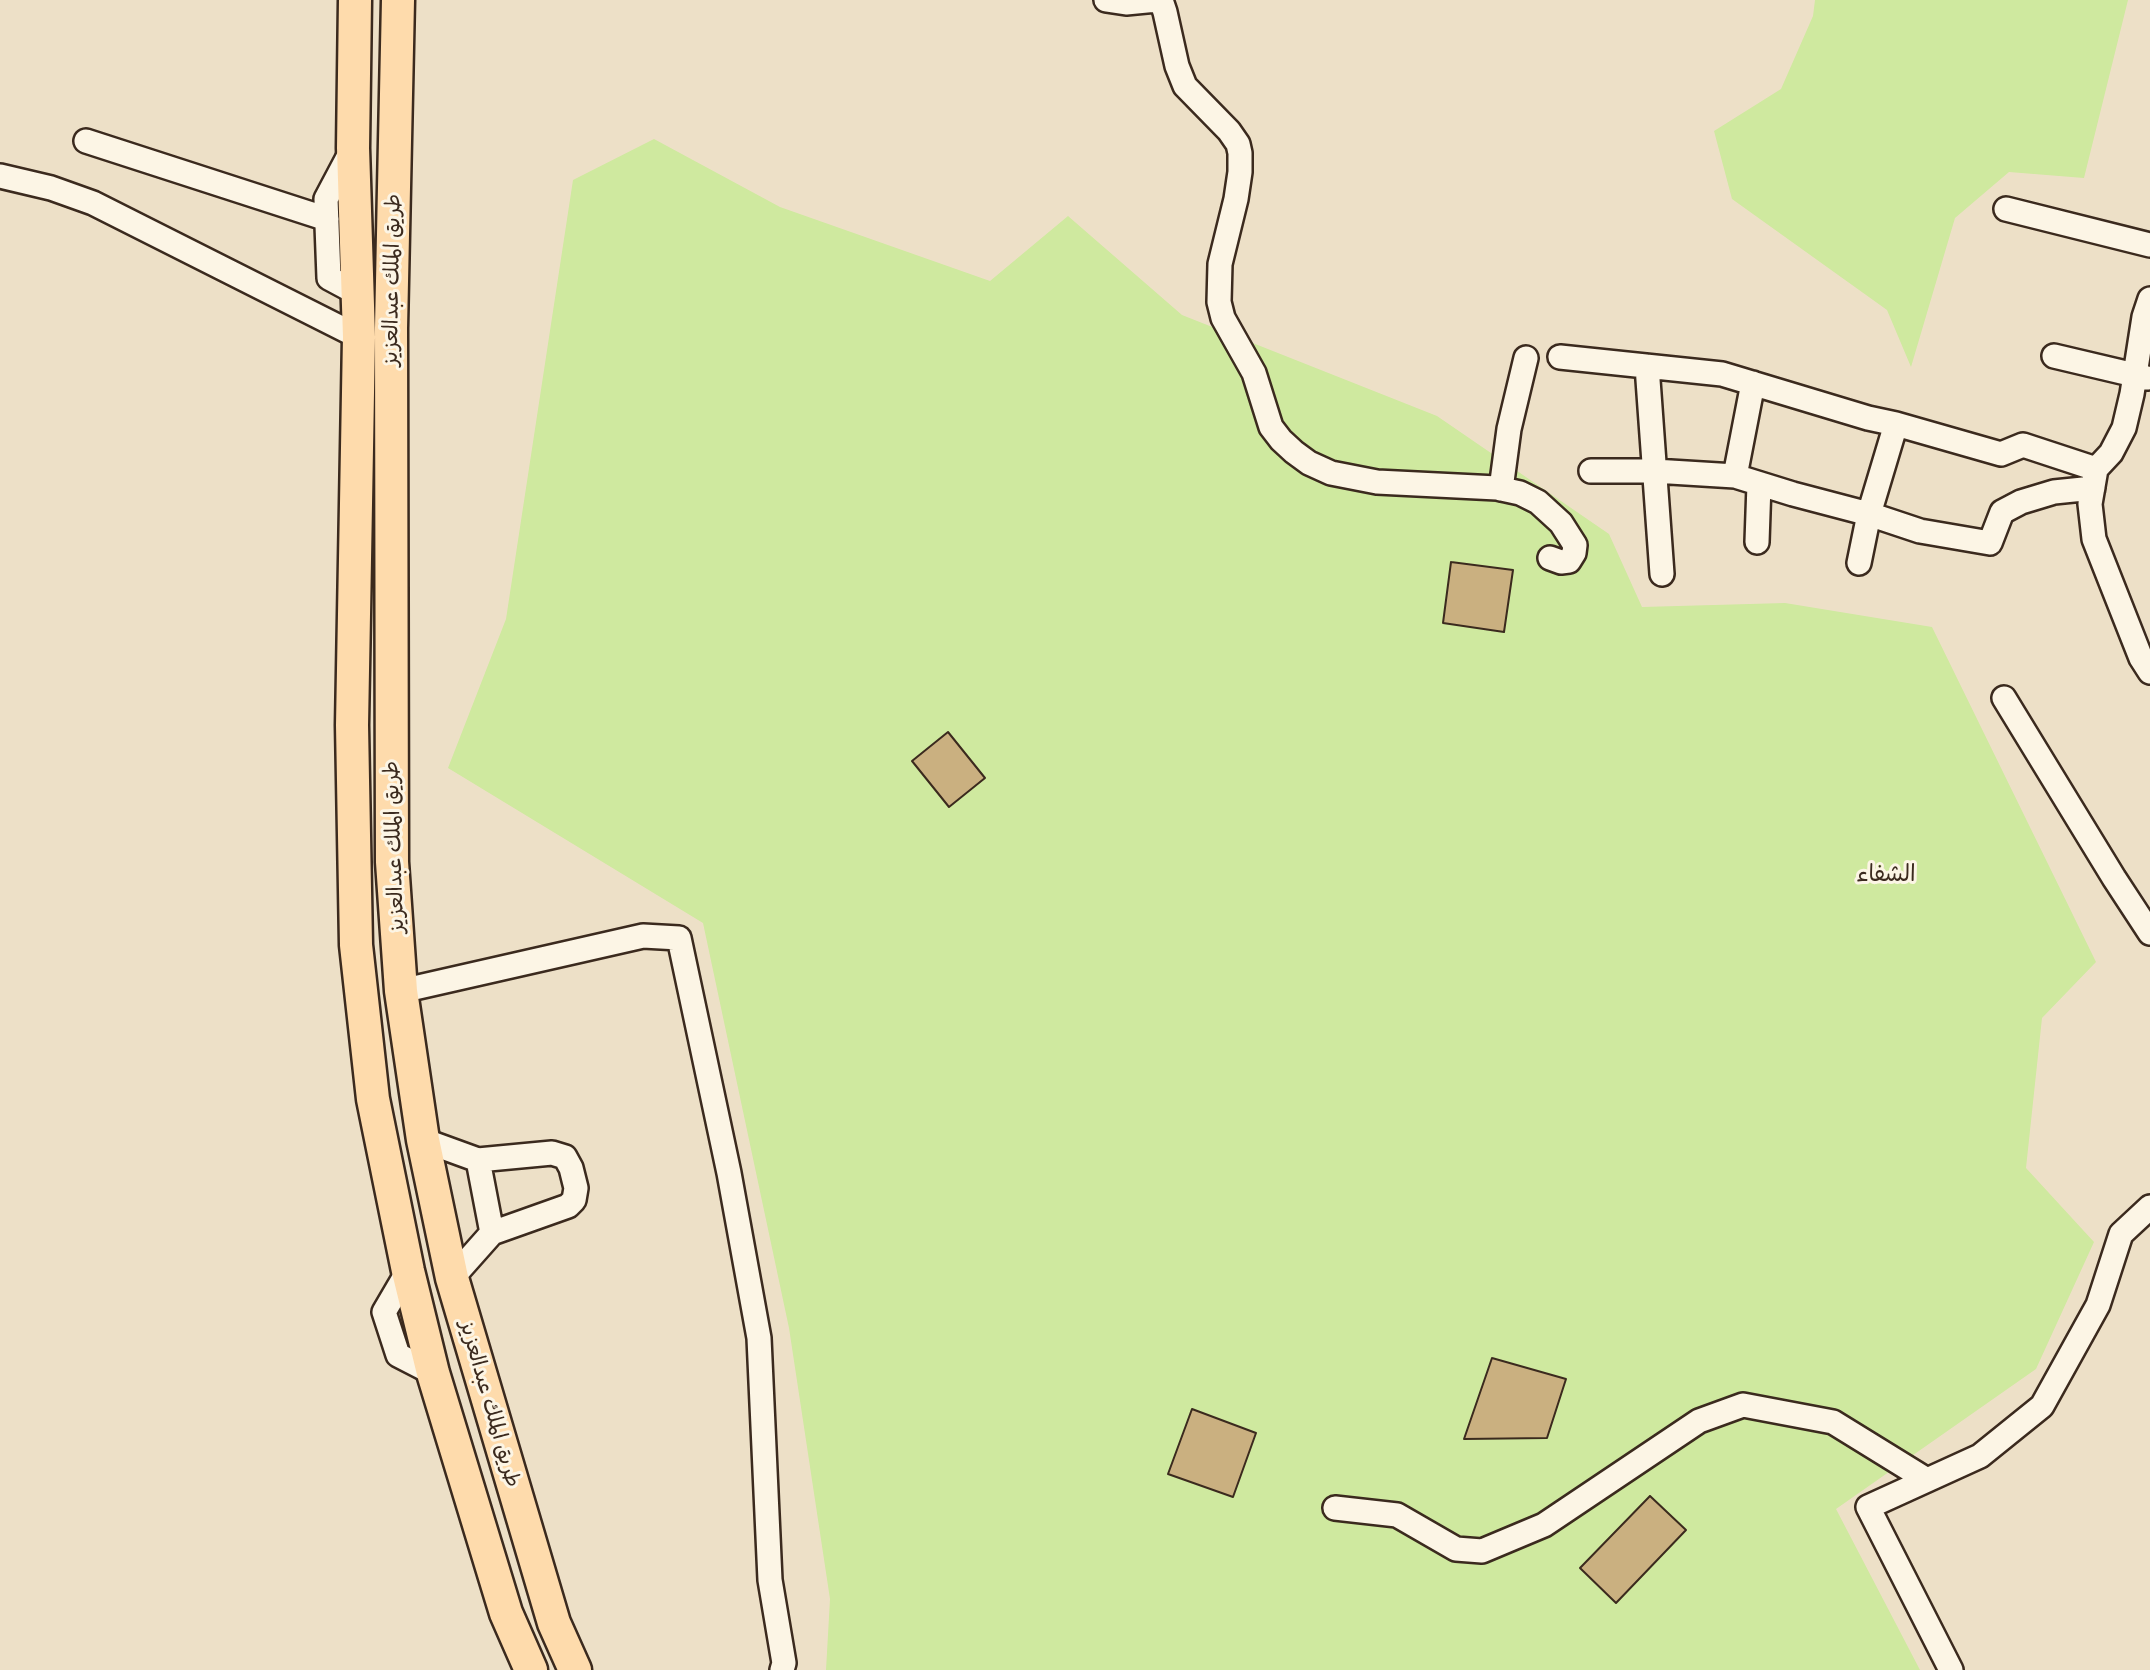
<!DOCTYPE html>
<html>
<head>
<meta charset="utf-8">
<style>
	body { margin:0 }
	canvas { display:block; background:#ede0c7 }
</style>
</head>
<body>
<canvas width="2150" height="1670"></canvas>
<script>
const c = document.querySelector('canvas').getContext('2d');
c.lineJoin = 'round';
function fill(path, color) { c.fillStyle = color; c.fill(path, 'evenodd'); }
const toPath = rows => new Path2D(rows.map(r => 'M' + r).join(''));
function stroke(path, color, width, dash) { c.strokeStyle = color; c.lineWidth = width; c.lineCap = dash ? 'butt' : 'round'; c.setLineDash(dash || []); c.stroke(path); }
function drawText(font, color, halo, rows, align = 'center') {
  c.font = font + ' Sriracha,"Playpen Sans Arabic",sans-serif'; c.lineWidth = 6; c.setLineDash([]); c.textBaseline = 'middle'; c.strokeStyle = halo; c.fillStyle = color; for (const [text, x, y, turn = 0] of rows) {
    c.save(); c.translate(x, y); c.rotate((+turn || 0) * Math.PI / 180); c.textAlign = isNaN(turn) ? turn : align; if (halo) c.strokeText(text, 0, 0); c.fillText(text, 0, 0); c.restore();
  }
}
fill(toPath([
	[1815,0,2128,0,2084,178,2009,172,1955,218,1911,367,1887,310,1732,199,1714,131,1781,89,1813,16],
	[654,139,780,207,990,281,1068,216,1182,315,1437,416,1609,534,1642,607,1785,603,1932,627,2096,962,2042,1018,2026,1168,2094,1242,2036,1369,1836,1509,1920,1670,826,1670,830,1599,789,1328,703,923,448,768,506,619,573,180]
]), '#cfe99f');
const building = toPath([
	[1451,562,1513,570,1504,632,1443,623,1451,562],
	[948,732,985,778,949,807,912,761,948,732],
	[1492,1358,1566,1379,1547,1438,1464,1439,1492,1358],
	[1192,1409,1256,1433,1233,1497,1168,1474,1192,1409],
	[1650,1496,1686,1530,1616,1603,1580,1568,1650,1496]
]);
fill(building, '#cab080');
stroke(building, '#3b2a1e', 2);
const minor = toPath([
	[1106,0,1126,3,1157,0],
	[1161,0,1165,12,1177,66,1185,86,1229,131,1238,144,1240,153,1240,172,1236,199,1220,264,1219,302,1223,318,1254,373,1271,427,1281,440,1294,452,1309,463,1331,473,1377,482,1497,488,1520,493,1538,502,1561,523,1575,545,1574,553,1569,561,1561,562,1550,558],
	[86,141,327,219],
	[353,148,326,199,329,278,357,293],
	[0,176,51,188,93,203,359,337],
	[2006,209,2150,245],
	[2150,299,2144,317,2132,394,2124,428,2111,453,2096,469,2090,504,2094,539,2141,658,2150,672],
	[2054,356,2147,378],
	[1560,357,1722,374,1868,418,1896,424,2001,454,2023,445,2096,469],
	[1647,366,1662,574],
	[1591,471,1654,471,1735,476,1793,494,1869,514,1920,531,1990,543,2002,512,2021,502,2054,492,2093,488],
	[1735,476,1753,383],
	[1501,489,1509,429,1526,358],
	[1757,542,1759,484],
	[1859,563,1869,514,1896,424],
	[2004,698,2114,878,2150,933],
	[401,991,643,936,679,938,729,1173,759,1338,770,1580,784,1663,782,1670],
	[423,1140,478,1160,552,1153,565,1157,571,1168,576,1188,574,1200,568,1206,492,1233,452,1278],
	[478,1160,492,1233],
	[408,1271,384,1312,398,1355,433,1373],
	[1335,1508,1397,1515,1456,1549,1482,1551,1544,1525,1699,1421,1743,1405,1833,1422,1927,1480],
	[1951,1670,1868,1507,1980,1456,2042,1406,2098,1305,2121,1234,2150,1207]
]);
const highway = toPath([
	[355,0,353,148,359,337,352,725,356,945,373,1099,408,1271,433,1373,506,1613,531,1670],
	[398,0,391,328,392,862,401,991,423,1140,452,1278,554,1623,575,1670]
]);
stroke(minor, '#3b2a1e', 28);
stroke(highway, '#3b2a1e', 37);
stroke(minor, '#fcf5e5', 23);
stroke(highway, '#fedbac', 32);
drawText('21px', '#3b2a1e', '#fcf5e5', [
	["طريق الملك عبدالعزيز",393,280,-89],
	["طريق الملك عبدالعزيز",395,847,-92],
	["طريق الملك عبدالعزيز",489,1404,74]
]);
drawText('23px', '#3b2a1e', '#fcf5e5', [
	["الشفاء",1886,875]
]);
</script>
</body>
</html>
